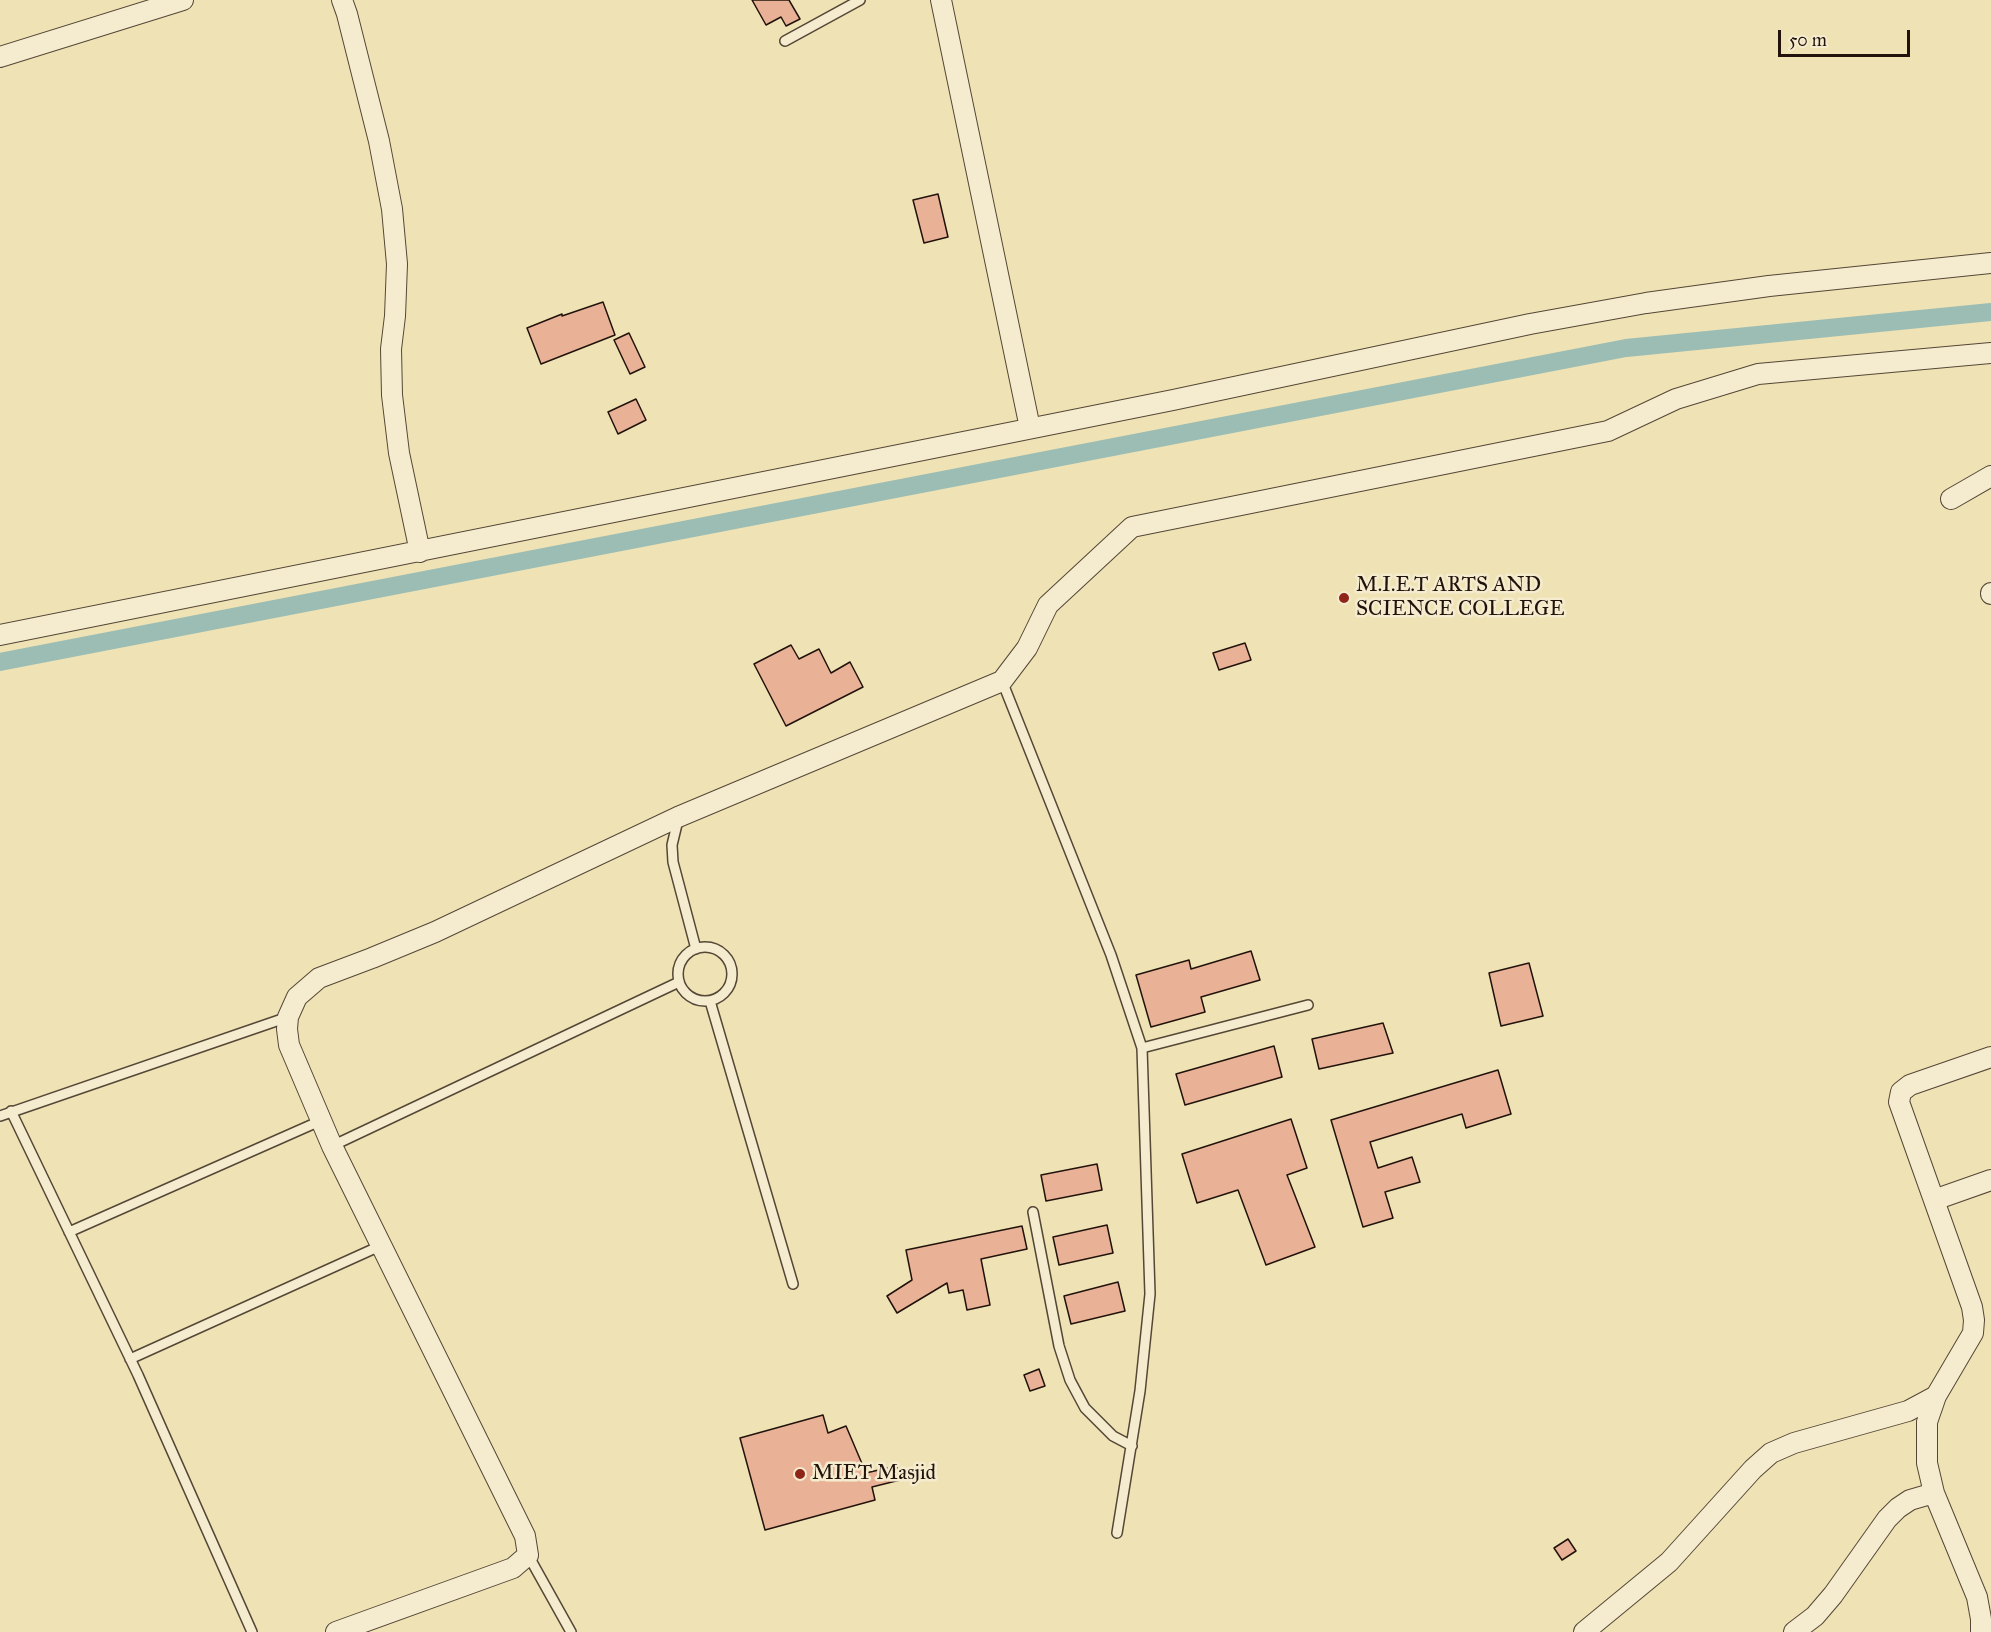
<!DOCTYPE html>
<html>
<head>
<meta charset="utf-8">
<style>
	body { margin:0 }
	#map { position:relative; width:1991px; height:1632px; overflow:hidden; background:#efe2b5; font-family:"IM FELL Great Primer",serif }
	canvas { display:block }
	.scale { position:absolute; left:1778px; top:30px; width:132px; height:27px; box-sizing:border-box; border:3px solid #21130b; border-top:0; padding-left:8px; font-size:18px; line-height:21px; white-space:nowrap; color:#21130b; -webkit-text-stroke:4px #f5eccf; paint-order:stroke }
</style>
</head>
<body>
<div id="map">
<canvas width="1991" height="1632"></canvas>
<div class="scale">50 m</div>
</div>
<script>
const c = document.querySelector('canvas').getContext('2d');
c.lineJoin = 'round';
const toPath = rows => new Path2D(rows.map(r => 'M' + r).join(''));
function stroke(path, color, width, dash) { c.strokeStyle = color; c.lineWidth = width; c.lineCap = dash ? 'butt' : 'round'; c.setLineDash(dash || []); c.stroke(path); }
function fill(path, color) { c.fillStyle = color; c.fill(path, 'evenodd'); }
function drawText(font, color, halo, rows, align = 'center') {
  c.font = font + ' "IM FELL Great Primer",serif'; c.lineWidth = 5; c.setLineDash([]); c.textBaseline = 'middle'; c.strokeStyle = halo; c.fillStyle = color; for (const [text, x, y, turn = 0] of rows) {
    c.save(); c.translate(x, y); c.rotate((+turn || 0) * Math.PI / 180); c.textAlign = isNaN(turn) ? turn : align; if (halo) c.strokeText(text, 0, 0); c.fillText(text, 0, 0); c.restore();
  }
}
stroke(toPath([
	[0,662,1626,348,1991,312]
]), '#9bbdb4', 18);
const building = toPath([
	[752,0,789,0,800,19,786,26,781,17,766,25,752,0],
	[938,194,948,237,924,243,913,200,938,194],
	[603,302,615,335,541,364,527,328,562,314,562,316,603,302],
	[629,333,645,367,630,374,614,340,629,333],
	[636,399,646,420,618,434,608,412,636,399],
	[1245,643,1251,660,1219,670,1213,653,1245,643],
	[791,645,799,659,819,649,831,673,850,662,863,687,786,726,754,664,791,645],
	[1251,951,1260,980,1201,997,1205,1012,1151,1027,1136,975,1189,960,1191,969,1251,951],
	[1529,963,1543,1016,1501,1026,1489,973,1529,963],
	[1383,1023,1393,1053,1319,1069,1312,1039,1383,1023],
	[1274,1046,1282,1077,1185,1105,1176,1074,1274,1046],
	[1498,1070,1511,1114,1466,1128,1462,1114,1370,1142,1378,1168,1412,1157,1420,1182,1385,1192,1393,1218,1363,1227,1331,1120,1498,1070],
	[1291,1119,1307,1168,1287,1175,1315,1247,1266,1265,1238,1190,1197,1203,1182,1154,1291,1119],
	[1097,1164,1102,1190,1046,1201,1041,1175,1097,1164],
	[1107,1225,1113,1253,1059,1265,1053,1237,1107,1225],
	[1022,1226,1027,1249,981,1259,990,1305,967,1310,963,1290,949,1293,947,1283,897,1313,887,1296,912,1280,906,1250,1022,1226],
	[1118,1282,1125,1311,1071,1324,1064,1296,1118,1282],
	[1039,1369,1045,1386,1030,1391,1024,1375,1039,1369],
	[823,1415,828,1433,846,1426,866,1473,887,1468,887,1470,897,1467,900,1480,872,1487,875,1500,765,1530,740,1438,823,1415],
	[1568,1539,1576,1551,1562,1560,1554,1548,1568,1539]
]);
fill(building, '#e9b296');
stroke(building, '#21130b', 1.5);
const service = toPath([
	[785,41,860,0],
	[1002,681,1111,955,1142,1048,1150,1294,1140,1391,1117,1533],
	[678,820,672,845,673,862,696,949],
	'678 974a27 27 0 1 1 54 0a27 27 0 1 1-54 0Z',
	[710,1001,793,1284],
	[1142,1048,1308,1005],
	[11,1111,138,1375,252,1632],
	[0,1116,288,1017],
	[332,1146,679,982],
	[1033,1212,1059,1346,1070,1380,1085,1408,1113,1436,1132,1446],
	[69,1232,320,1121],
	[130,1359,380,1246],
	[528,1555,571,1632]
]);
const minor = toPath([
	[342,0,347,14,379,141,392,209,397,264,395,316,391,349,392,395,399,453,420,552],
	[941,0,1030,428],
	[0,57,183,0],
	[1951,499,1991,476],
	[1991,594,1991,593],
	[0,635,1173,400,1530,324,1646,303,1769,286,1991,263],
	[1934,1200,1991,1180],
	[336,1632,513,1568,528,1555,525,1536,332,1146,289,1045,287,1029,288,1017,297,997,319,978,372,958,435,932,678,817,1002,681,1027,648,1048,605,1132,527,1608,431,1676,399,1758,374,1991,353],
	[1584,1632,1669,1562,1753,1469,1771,1453,1794,1443,1908,1411,1936,1396],
	[1794,1632,1815,1616,1833,1595,1887,1519,1898,1508,1910,1500,1934,1493],
	[1981,1632,1981,1619,1977,1597,1934,1493,1927,1463,1927,1422,1936,1396,1973,1333,1974,1320,1972,1307,1899,1102,1901,1092,1910,1085,1991,1057]
]);
stroke(service, '#544736', 12);
stroke(minor, '#544736', 22);
stroke(service, '#f5eccf', 9);
stroke(minor, '#f5eccf', 20);
for (const [x, y, r, color] of [
	[1344,598,6,"#8f2418"],
	[800,1474,6,"#8f2418"]
]) { const dot = new Path2D(); dot.arc(x, y, r, 0, 2 * Math.PI); c.fillStyle = color; c.fill(dot); stroke(dot, '#f5eccf', 2); }
drawText('21px', '#21130b', '#f5eccf', [
	["M.I.E.T ARTS AND",1356,586],
	["SCIENCE COLLEGE",1356,610],
	["MIET Masjid",812,1474]
], 'left');
</script>
</body>
</html>
